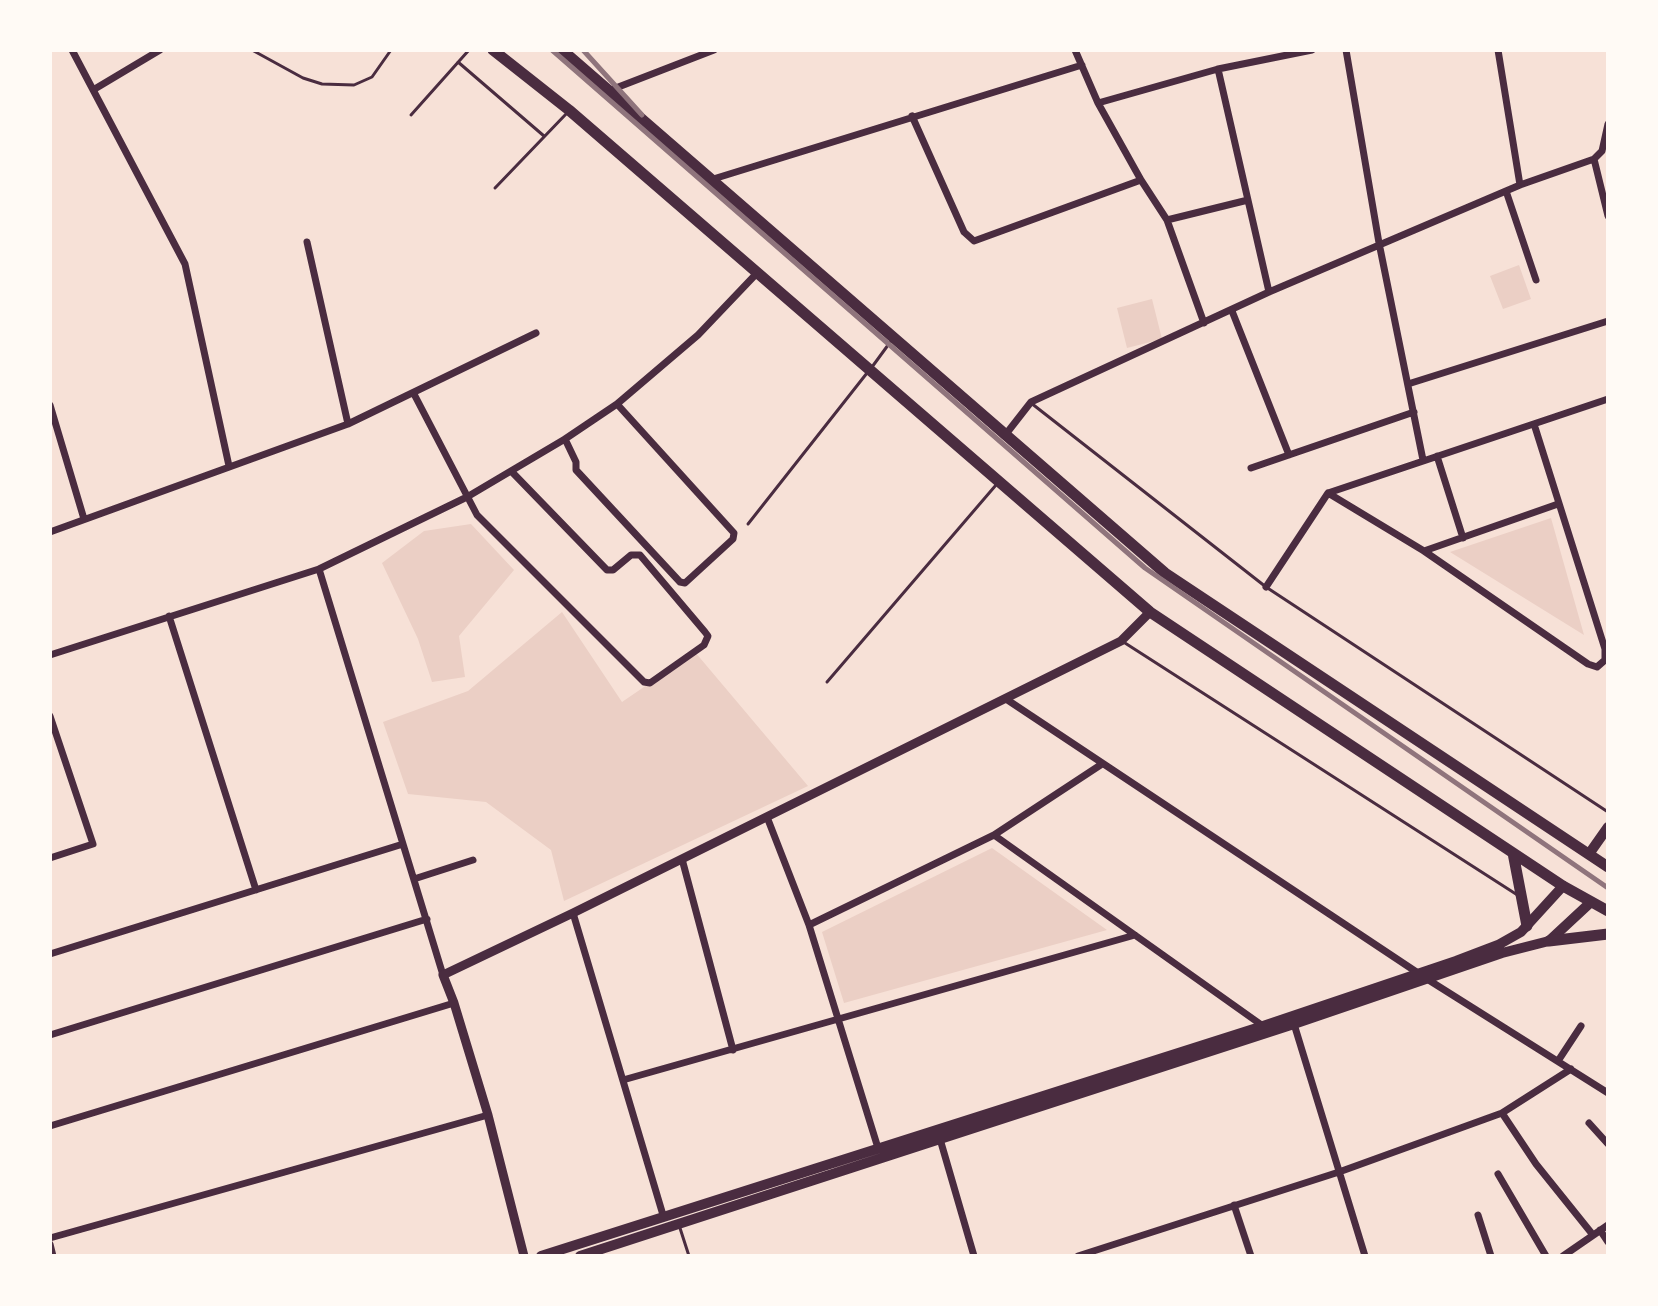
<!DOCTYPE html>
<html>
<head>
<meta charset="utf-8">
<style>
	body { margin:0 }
	#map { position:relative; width:1658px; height:1306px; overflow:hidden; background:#f7e1d7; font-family:Inter,sans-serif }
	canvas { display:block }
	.frame { position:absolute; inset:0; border:52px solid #fffaf5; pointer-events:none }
</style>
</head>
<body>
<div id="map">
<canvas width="1658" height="1306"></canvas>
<div class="frame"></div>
</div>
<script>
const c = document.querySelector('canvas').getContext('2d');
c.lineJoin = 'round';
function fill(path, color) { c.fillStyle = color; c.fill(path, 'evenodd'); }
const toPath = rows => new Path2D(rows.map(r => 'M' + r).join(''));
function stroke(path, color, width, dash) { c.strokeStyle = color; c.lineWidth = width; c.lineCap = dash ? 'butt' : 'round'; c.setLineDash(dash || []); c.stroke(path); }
fill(toPath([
	[1519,265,1531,299,1503,309,1490,276],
	[1152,299,1162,339,1127,348,1117,308],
	[1551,518,1584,635,1450,552],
	[471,524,514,570,459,636,465,677,432,682,418,639,382,563,424,531],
	[562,612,622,702,695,652,808,786,564,901,551,850,486,802,408,794,383,722,468,691],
	[992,848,1107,930,844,1003,822,932]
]), '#ebcfc5');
stroke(toPath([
	[252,50,303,78,322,84,354,85,372,77,391,50],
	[458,62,544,136],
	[411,115,469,50],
	[495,188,567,113],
	[872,367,891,341],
	[1031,403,1266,587,1608,812],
	[748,524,867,373],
	[1125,643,1519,896],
	[827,682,996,485],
	[679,1225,689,1256]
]), '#4a2c40', 3);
stroke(toPath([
	[72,50,185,264,229,466],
	[1075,50,1098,103,1141,180,1167,220,1204,323],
	[1346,50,1379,243,1423,460],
	[1498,50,1520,185],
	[1218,69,1269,292],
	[93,90,160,50],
	[608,91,714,50],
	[1098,103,1218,69,1312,50],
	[912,116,964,232,974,241,1141,180],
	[1594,159,1602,151,1608,124],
	[710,180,1082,65],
	[1506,191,1536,280],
	[1167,220,1248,200],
	[307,242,348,424],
	[1232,311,1289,455],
	[1408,384,1608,321],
	[414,394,477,515,644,682,650,683,704,645,708,636,705,632,640,555,631,555,613,570,607,570,512,472],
	[50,405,84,519],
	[1006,434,1031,402,1269,292,1520,185,1594,159,1608,216],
	[565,439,576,462,576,470,680,582,685,583,733,539,734,533,617,404],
	[1437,456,1463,538],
	[1251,468,1414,412],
	[1328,493,1424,551,1588,664,1597,667,1605,660,1605,649,1534,424],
	[50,532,348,424,536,333],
	[1424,551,1558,504],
	[319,569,443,975],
	[1266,587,1328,493,1608,399],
	[169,616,256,890],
	[50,655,319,569,467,497,565,439,617,404,698,335,758,272],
	[1006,699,1418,973],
	[50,716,93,844,50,858],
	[767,817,809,925,878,1148],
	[994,835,1263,1026],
	[682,859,733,1050],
	[414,879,473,860],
	[573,913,663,1215],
	[809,925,994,835,1102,764],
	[50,954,403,844],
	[1427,979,1608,1093],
	[1294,1024,1365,1256],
	[50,1035,427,919],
	[1558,1061,1581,1026],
	[623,1080,1135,935],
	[1502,1113,1536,1164,1593,1235],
	[1589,1123,1608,1144],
	[50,1126,454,1003],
	[940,1139,974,1256],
	[1498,1174,1546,1256],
	[1234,1205,1251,1256],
	[1478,1215,1491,1256],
	[1600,1230,1608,1242],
	[50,1238,488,1115],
	[50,1244,53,1256],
	[1078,1256,1339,1172,1502,1113,1571,1069],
	[1563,1256,1608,1225]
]), '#4a2c40', 7);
stroke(toPath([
	[524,1256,488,1115,454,1003,443,975,573,913,1121,641,1150,612]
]), '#4a2c40', 9);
stroke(toPath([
	[1589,854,1608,827],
	[541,1256,1263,1026,1456,961,1498,945,1521,932,1563,886],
	[580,1256,1294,1024,1502,953,1549,941,1591,902]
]), '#4a2c40', 10);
stroke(toPath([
	[493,50,569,110,1150,612,1563,886,1608,911],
	[562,50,1165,573,1608,867],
	[1513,853,1527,926],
	[1549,941,1608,934]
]), '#4a2c40', 11);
stroke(toPath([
	[552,50,1145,568,1608,888],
	[583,50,642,115]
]), '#8f747c', 5);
</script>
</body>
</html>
